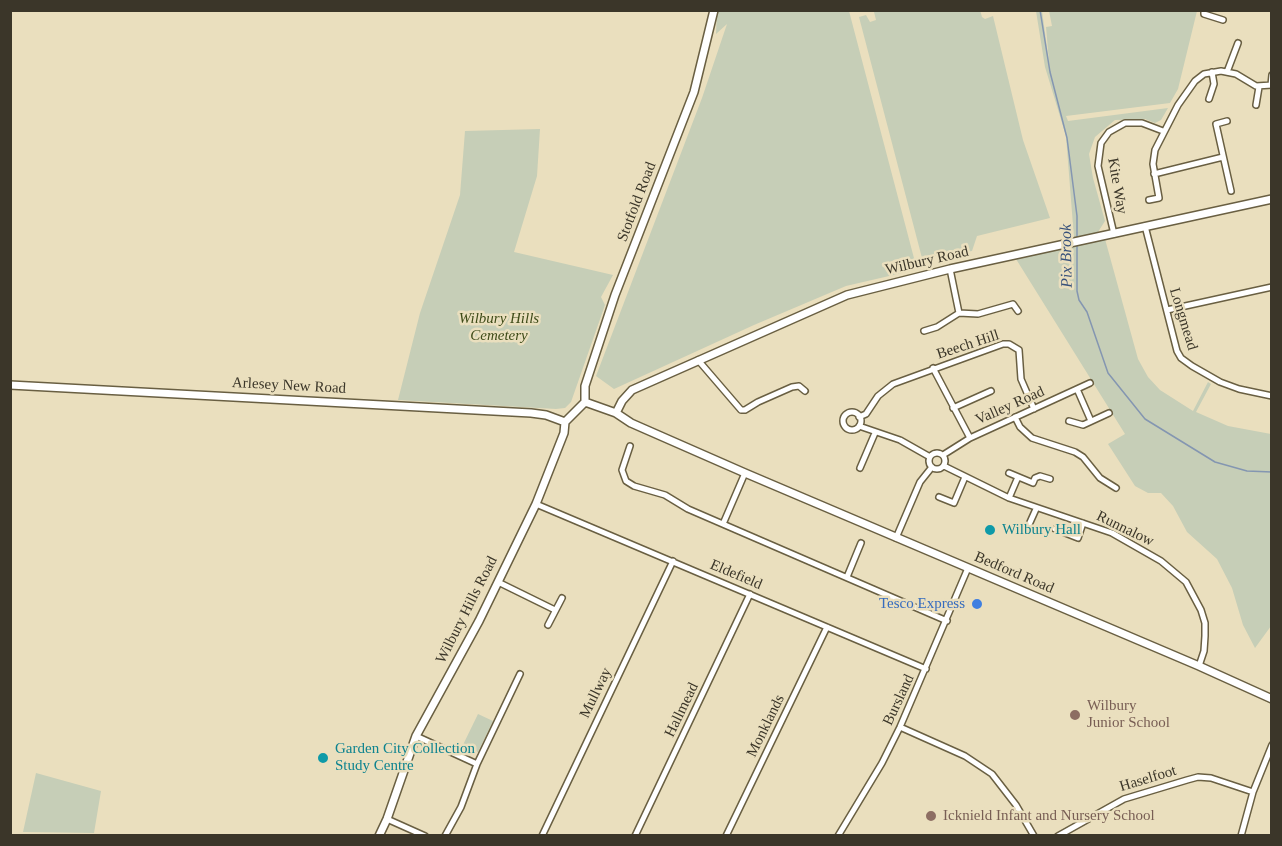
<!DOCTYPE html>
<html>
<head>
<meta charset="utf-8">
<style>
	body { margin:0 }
	#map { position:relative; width:1282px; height:846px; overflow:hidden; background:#eadfbe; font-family:"Times New Roman",serif }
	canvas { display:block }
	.frame { position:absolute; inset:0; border:12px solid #3b3629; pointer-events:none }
</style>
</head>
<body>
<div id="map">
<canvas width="1282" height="846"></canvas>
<div class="frame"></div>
</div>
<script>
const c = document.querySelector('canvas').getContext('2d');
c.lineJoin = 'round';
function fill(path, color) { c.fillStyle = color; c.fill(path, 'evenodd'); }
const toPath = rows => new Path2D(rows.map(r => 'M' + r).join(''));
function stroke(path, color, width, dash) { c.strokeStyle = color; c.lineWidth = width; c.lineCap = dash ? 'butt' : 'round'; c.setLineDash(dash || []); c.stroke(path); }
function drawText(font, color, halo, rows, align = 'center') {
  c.font = font + ' "Times New Roman",serif'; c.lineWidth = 5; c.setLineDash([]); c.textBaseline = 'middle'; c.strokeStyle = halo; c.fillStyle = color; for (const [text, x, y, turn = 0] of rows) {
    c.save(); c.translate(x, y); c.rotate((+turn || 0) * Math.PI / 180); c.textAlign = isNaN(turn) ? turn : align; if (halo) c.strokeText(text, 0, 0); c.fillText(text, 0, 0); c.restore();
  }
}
fill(toPath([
	[879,10,980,10,982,17,985,19,993,16,1023,140,1050,218,977,236,972,251,922,258,859,17,866,15,870,22,876,20,874,12],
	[717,11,849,11,915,262,915,270,846,286,754,325,614,389,596,376,702,98,727,24,716,34],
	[1036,11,1042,11,1049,62,1046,27,1052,26,1049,11,1197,11,1178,89,1170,103,1066,116,1068,121,1168,108,1161,120,1155,123,1145,119,1115,120,1095,137,1089,154,1093,178,1105,221,1098,232,1074,238,1066,136,1045,67],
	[540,129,537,176,514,252,613,275,601,297,605,305,571,402,565,408,556,409,398,400,420,313,460,195,465,131],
	[1105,239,1138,359,1148,377,1160,390,1193,411,1208,382,1211,384,1196,412,1228,426,1271,434,1271,626,1255,648,1243,625,1232,588,1217,559,1187,532,1173,506,1161,493,1148,493,1135,486,1108,444,1125,434,1016,259,1020,256],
	[478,714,493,721,478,752,468,755,460,751],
	[36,773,101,791,94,833,23,832]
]), '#c6ceb7');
stroke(toPath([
	[1040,10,1050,72,1067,138,1077,216,1077,238],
	[1077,243,1077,291,1079,300,1087,312,1108,373,1145,419,1215,462,1247,471,1272,472]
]), '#8496b1', 1.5);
const minor = toPath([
	[1204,10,1204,14,1223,20],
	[1227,72,1238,43],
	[1271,85,1272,75],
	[1209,99,1214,84,1212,72],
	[1256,105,1259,87],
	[1227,121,1216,124,1231,191],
	[1154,174,1223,157],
	[1149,200,1159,198,1153,164,1155,150,1178,105,1195,81,1204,74,1221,71,1236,74,1256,86,1272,85],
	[1145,226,1177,351,1181,358,1192,366,1220,382,1239,389,1272,396],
	[1114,234,1098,166,1101,143,1109,132,1125,123,1142,123,1163,131],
	[950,269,959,313],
	[1167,310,1272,287],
	[924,331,937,327,959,313,978,314,1013,304,1018,311],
	[698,360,741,410,745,410,758,402,792,387,799,386,805,391],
	[933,368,970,438],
	[1077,389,1091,421],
	[953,408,991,391],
	'843 421a9 9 0 1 1 18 0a9 9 0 1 1-18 0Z',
	[859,417,866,414,878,396,893,384,1003,344,1009,344,1019,350,1021,379,1034,409],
	[1015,417,1020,427,1032,438,1075,452,1083,457,1100,478,1116,488],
	[1069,421,1083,425,1109,413],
	[859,426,900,440,930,457],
	[630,446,622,470,626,481,634,486,665,495,688,509,947,621],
	'929 461a8 8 0 1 1 16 0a8 8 0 1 1-16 0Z',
	[943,455,970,438,1090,383],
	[944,466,1009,498,1112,533,1161,561,1186,582,1201,610,1205,623,1205,636,1204,651,1199,666],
	[860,468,875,433],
	[1009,473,1033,483,1035,478,1040,476,1050,479],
	[939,497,954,503,965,477],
	[1009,498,1018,477],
	[536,504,926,669],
	[723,524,745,473],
	[1027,529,1036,509],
	[1055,529,1078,538,1083,523],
	[896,538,920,482,932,467],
	[847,577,861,543],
	[498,582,555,610],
	[548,625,562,598],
	[900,727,965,756,992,774,1016,805,1034,836],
	[416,736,477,764],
	[387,819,425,836],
	[445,836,461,807,477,764,520,674],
	[542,836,673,561],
	[635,836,750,594],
	[726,836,827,627],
	[838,836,882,763,900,727,968,568],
	[1058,836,1124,799,1187,780,1198,777,1211,778,1253,792],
	[1241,836,1253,792,1272,745]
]);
const tertiary = toPath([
	[10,385,531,413,546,415,565,422],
	[585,402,616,413,631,423,745,473,1199,666,1272,699],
	[585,402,585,386,615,295,694,92,714,10],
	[616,413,622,401,632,390,847,295,950,269,1272,199],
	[379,836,387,819,416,736,479,621,536,504,564,433,565,422,585,402]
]);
stroke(minor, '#695f42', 8);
stroke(tertiary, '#695f42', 10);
stroke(minor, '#fff', 5);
stroke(tertiary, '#fff', 7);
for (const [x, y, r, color] of [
	[990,530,6,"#0f9aa8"],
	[977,604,6,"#3f7fe0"],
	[1075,715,6,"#8d6e63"],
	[323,758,6,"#0f9aa8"],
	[931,816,6,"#8d6e63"]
]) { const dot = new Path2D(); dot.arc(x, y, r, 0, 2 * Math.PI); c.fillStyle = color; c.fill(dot); stroke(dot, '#eadfbe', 2); }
drawText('15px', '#3b3629', '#eadfbe', [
	["Kite Way",1117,186,80],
	["Stotfold Road",637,202,-69],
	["Wilbury Road",927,261,-13],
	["Longmead",1183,319,73],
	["Beech Hill",968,345,-18],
	["Arlesey New Road",289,386,3],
	["Valley Road",1010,406,-24],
	["Runnalow",1125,529,26],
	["Bedford Road",1014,573,23],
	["Eldefield",736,575,23],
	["Wilbury Hills Road",467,610,-63],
	["Mullway",596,693,-64],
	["Bursland",899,700,-65],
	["Hallmead",682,710,-64],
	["Monklands",766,726,-64],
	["Haselfoot",1148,779,-17]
]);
drawText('italic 15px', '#3e4b18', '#eadfbe', [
	["Wilbury Hills",499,319],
	["Cemetery",499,336]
]);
drawText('15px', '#0d838f', '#eadfbe', [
	["Wilbury Hall",1002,530],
	["Garden City Collection",335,749],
	["Study Centre",335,766]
], 'left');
drawText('15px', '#366cbe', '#eadfbe', [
	["Tesco Express",965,604]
], 'right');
drawText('15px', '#785e54', '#eadfbe', [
	["Wilbury",1087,706],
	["Junior School",1087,723],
	["Icknield Infant and Nursery School",943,816]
], 'left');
drawText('italic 16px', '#38527b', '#eadfbe', [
	["Pix Brook",1067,256,-91]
]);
</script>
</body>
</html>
